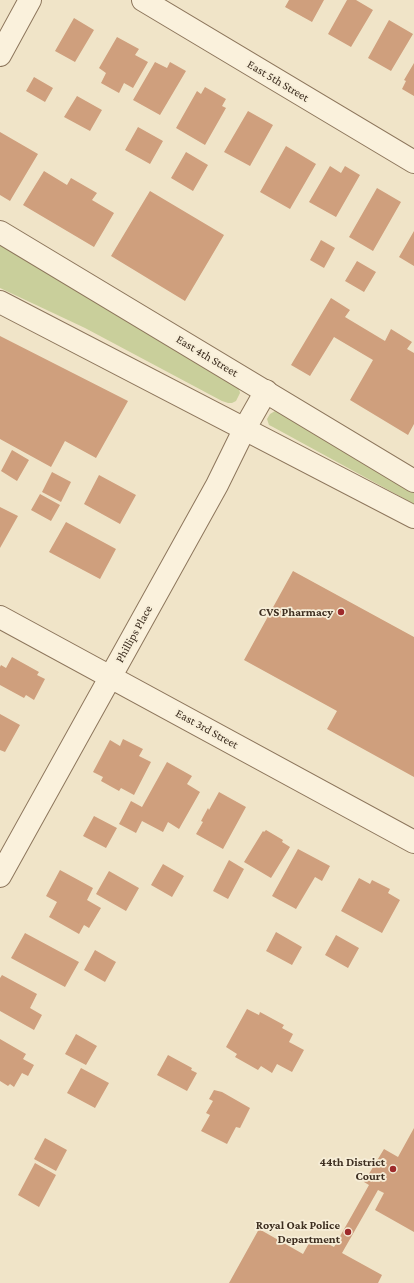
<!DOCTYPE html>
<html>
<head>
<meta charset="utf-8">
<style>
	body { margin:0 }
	canvas { display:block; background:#f0e4c8 }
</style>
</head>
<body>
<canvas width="414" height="1283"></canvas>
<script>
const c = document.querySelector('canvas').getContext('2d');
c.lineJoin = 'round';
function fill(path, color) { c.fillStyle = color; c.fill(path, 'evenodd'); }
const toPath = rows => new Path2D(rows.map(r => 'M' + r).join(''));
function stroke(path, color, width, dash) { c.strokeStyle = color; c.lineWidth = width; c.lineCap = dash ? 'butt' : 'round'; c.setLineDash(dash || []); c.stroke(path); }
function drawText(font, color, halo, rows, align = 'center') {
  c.font = font + ' "Crimson Pro",serif'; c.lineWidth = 3.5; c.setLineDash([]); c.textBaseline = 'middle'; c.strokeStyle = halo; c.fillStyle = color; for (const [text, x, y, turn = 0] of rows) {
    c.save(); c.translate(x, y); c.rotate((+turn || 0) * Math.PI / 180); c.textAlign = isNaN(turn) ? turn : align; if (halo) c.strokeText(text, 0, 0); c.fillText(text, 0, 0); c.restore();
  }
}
fill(toPath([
	[0,245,232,382,237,386,239,389,240,393,236,401,232,403,228,403,222,401,85,328,0,288],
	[275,411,281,412,414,491,414,504,273,427,269,425,267,419,270,414]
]), '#c9cf9b');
fill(toPath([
	[289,0,324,0,312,22,285,7],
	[347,0,356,0,373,10,351,47,328,34],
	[74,18,94,30,75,62,55,51],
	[389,20,413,34,391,71,368,58],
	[117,37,139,49,135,55,148,62,133,88,124,83,119,93,101,83,106,73,99,68],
	[155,62,167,68,170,62,186,71,160,115,133,100],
	[414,63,414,96,402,89,406,81,404,80],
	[34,77,53,88,45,102,26,91],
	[205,87,226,99,222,106,226,108,205,145,176,128,197,91,201,94],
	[77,96,102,110,90,131,64,117],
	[248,111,273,125,250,166,224,152],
	[138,127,163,141,150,164,125,150],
	[0,132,38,154,10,201,0,195],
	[286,146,316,164,290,209,260,192],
	[186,152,208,165,193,191,171,178],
	[330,166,341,173,345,166,360,175,336,217,309,202],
	[44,171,67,185,71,178,97,193,92,200,114,213,94,247,23,205],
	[377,188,401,202,373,251,349,237],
	[150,191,224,235,185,301,111,256],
	[414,231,414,266,399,257],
	[321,240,335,248,324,268,310,260],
	[357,261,376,272,364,292,345,281],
	[331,298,350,310,345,317,385,341,391,329,412,342,407,349,414,353,414,424,408,435,350,400,373,360,334,337,310,376,291,365],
	[0,336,128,401,96,458,65,441,51,467,0,439],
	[12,450,29,460,17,481,1,471],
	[52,472,71,482,61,502,42,492],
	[99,475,136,495,120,524,84,504],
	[40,494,60,505,51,521,31,510],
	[0,507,18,516,0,548],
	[66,522,116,549,100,579,49,552],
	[293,571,414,637,414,777,327,729,337,711,244,660],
	[12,657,39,672,37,675,45,679,34,700,26,695,24,698,0,685,0,667,1,665,6,668],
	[0,714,20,725,5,752,0,750],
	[123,739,143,749,139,756,151,762,134,795,121,788,119,791,101,781,103,777,93,772,110,740,120,746],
	[167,762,192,776,187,784,200,792,179,829,168,822,163,832,142,821,136,833,119,824,131,801,142,807],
	[219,792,246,807,223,849,196,834,203,822,201,821,208,808,209,810],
	[94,816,117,828,106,848,83,836],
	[266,830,283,840,282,842,290,847,271,878,244,862,263,831,264,832],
	[298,849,330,866,322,881,315,877,296,909,272,896],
	[229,860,244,869,228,899,213,891],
	[163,864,184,876,172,897,151,885],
	[60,870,93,888,87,900,101,908,89,928,84,925,79,934,49,917,57,902,46,896],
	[109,871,139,888,126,911,96,894],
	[359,878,370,884,372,880,390,889,388,893,400,900,382,933,341,911],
	[276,932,302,947,292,965,266,951],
	[25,933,79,962,65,987,11,958],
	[336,935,359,948,348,968,325,955],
	[95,950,116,962,105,982,84,970],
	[2,975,37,994,30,1008,42,1015,34,1030,0,1011,0,978],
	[247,1009,259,1015,260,1012,284,1025,282,1028,293,1034,289,1042,304,1050,292,1072,277,1064,272,1073,261,1066,258,1070,235,1057,237,1054,226,1047],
	[76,1034,97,1046,86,1065,65,1054],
	[0,1039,26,1054,23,1059,34,1065,28,1076,22,1073,14,1087,10,1084,8,1086,0,1081],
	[168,1055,192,1068,191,1070,197,1073,187,1091,157,1075],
	[81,1068,109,1083,95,1108,67,1093],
	[214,1090,222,1092,250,1108,240,1128,236,1127,227,1144,201,1131,210,1115,206,1113,213,1101,209,1099],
	[414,1128,414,1232,375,1210,384,1193,378,1190,342,1253,382,1275,378,1283,229,1283,259,1229,303,1254,313,1236,334,1247,369,1185,364,1182,384,1149,398,1157],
	[45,1138,67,1150,56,1171,34,1159],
	[35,1163,56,1175,39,1207,18,1195]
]), '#cf9f7d');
const minor = toPath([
	[143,0,414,162],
	[0,55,30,0],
	[0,617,414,842],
	[0,876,217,485,245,428,266,391]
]);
const tertiary = toPath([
	[0,232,414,481],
	[0,302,414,517]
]);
stroke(minor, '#8d765c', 24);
stroke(tertiary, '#8d765c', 24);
stroke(minor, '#faf1dc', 22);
stroke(tertiary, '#faf1dc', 22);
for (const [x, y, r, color] of [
	[341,612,4,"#9e2a2b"],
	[393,1169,4,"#9e2a2b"],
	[348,1232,4,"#9e2a2b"]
]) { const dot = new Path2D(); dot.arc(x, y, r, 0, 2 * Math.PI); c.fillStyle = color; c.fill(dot); stroke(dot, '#f7eed8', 1.5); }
drawText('12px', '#3d2e20', '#f7eed8', [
	["East 5th Street",278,81,31],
	["East 4th Street",207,356,31],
	["Phillips Place",134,634,-61],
	["East 3rd Street",207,729,29]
]);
drawText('bold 12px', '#3d2e20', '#f7eed8', [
	["CVS Pharmacy",333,612],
	["44th District",385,1162],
	["Court",385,1176],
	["Royal Oak Police",340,1225],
	["Department",340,1239]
], 'right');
</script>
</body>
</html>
